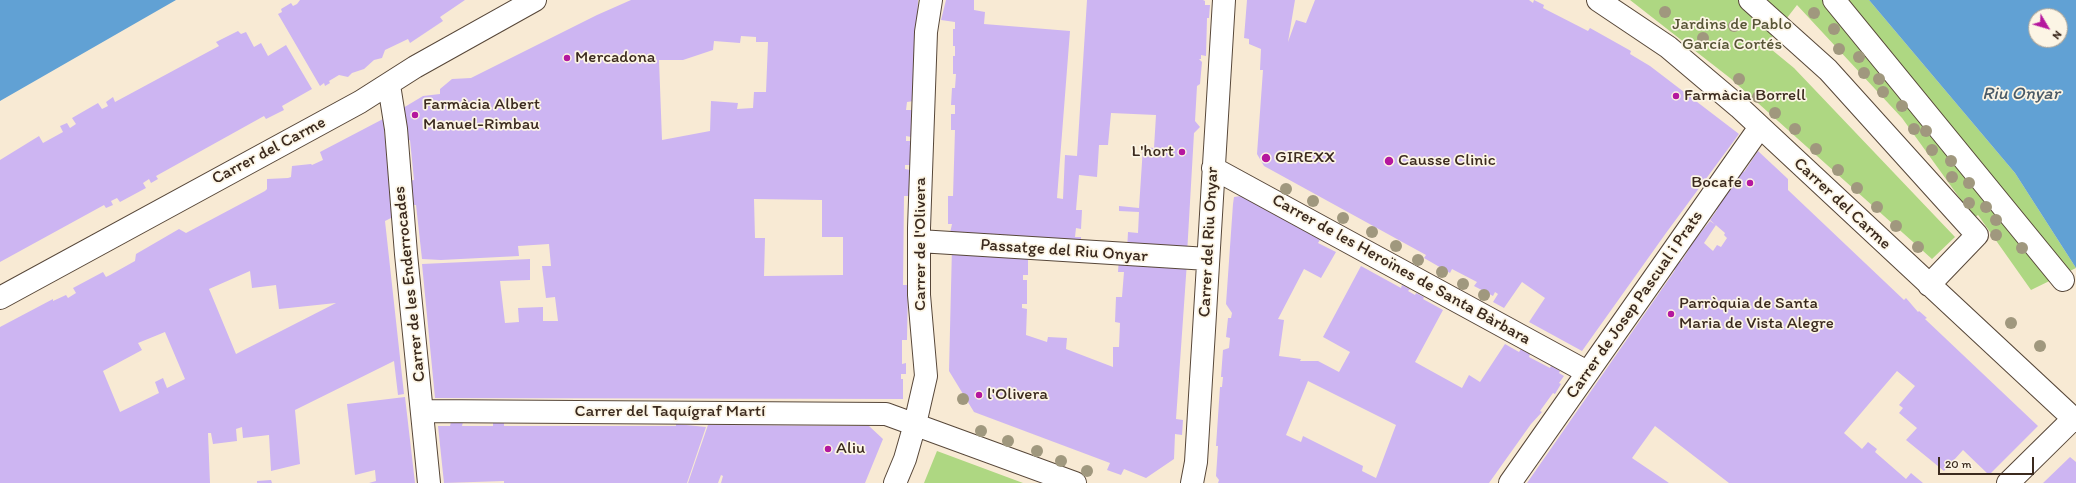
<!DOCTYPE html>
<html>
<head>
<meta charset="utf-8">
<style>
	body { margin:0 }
	#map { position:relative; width:2076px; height:483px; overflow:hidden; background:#f8ead4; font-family:Itim,sans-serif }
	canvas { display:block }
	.north { position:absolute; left:2028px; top:8px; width:40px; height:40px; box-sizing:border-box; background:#fcf5e5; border:1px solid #afa495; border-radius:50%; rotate:128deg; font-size:11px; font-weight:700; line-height:16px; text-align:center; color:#3b2a1e }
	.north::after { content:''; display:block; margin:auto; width:14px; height:18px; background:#b5179e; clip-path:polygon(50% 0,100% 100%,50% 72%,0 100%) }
	.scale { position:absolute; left:1938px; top:457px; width:96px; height:18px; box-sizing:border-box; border:2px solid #3b2a1e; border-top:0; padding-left:5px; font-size:12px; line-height:14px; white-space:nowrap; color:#3b2a1e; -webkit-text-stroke:3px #fcf5e5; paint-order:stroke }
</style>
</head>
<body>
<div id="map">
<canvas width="2076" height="483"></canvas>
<div class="north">N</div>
<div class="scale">20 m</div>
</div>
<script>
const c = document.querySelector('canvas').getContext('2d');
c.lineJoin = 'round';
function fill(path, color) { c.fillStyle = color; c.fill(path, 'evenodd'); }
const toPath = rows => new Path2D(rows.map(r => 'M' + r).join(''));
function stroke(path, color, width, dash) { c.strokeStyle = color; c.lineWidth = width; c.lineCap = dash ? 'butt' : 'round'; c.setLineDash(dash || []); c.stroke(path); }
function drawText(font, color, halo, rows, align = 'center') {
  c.font = font + ' Itim,sans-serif'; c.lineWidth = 3.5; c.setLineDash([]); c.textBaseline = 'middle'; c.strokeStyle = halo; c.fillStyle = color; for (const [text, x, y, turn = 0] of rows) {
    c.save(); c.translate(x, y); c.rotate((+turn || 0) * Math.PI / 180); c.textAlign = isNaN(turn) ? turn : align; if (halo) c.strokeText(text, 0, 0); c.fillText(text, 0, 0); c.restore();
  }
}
fill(toPath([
	[1630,0,1869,0,2015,173,2076,268,2031,290,1978,215,1974,218,1902,118,1797,5,1766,45,1794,68,1955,237,1932,259,1730,78],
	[937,451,1023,483,924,483]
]), '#aed782');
fill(toPath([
	[0,0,176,0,0,101],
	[1869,0,2076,0,2076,268,2015,173],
	[2036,16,2060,16,2060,40,2036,40]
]), '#61a1d4');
fill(toPath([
	[300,0,465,0,440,17,443,21,410,43,408,39,385,50,382,58,374,60,364,69,352,73,348,77,339,75,329,81,330,83,325,86,324,83,320,86,278,14,282,12,281,9,291,3,293,6,297,4],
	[631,0,918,0,914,101,907,102,906,110,912,110,911,137,906,136,906,141,911,141,911,165,905,165,905,169,910,170,910,196,904,196,903,285,908,285,907,340,902,340,902,364,906,363,906,374,901,374,901,379,903,379,903,399,435,398,422,264,530,259,530,280,500,281,505,323,519,322,518,308,543,307,543,321,558,321,555,297,546,298,542,266,551,266,549,244,518,246,519,256,441,260,422,259,416,205,412,205,409,181,414,180,410,140,406,141,403,108,423,96,440,94,440,89,452,79,471,78,597,15],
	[741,36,756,37,756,42,768,42,766,92,754,92,753,108,737,109,738,103,711,101,710,131,662,140,659,60,683,60,713,50,714,41,740,43],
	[754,199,822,200,822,237,843,237,843,275,764,276,765,238,755,238],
	[946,0,974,0,974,10,985,12,984,24,1070,31,1057,198,1063,199,1065,155,1077,156,1087,0,1203,0,1205,1,1205,5,1210,5,1209,18,1207,18,1206,56,1201,55,1201,59,1199,59,1202,62,1200,84,1197,86,1195,121,1200,127,1194,133,1187,254,1127,251,1128,232,1138,233,1139,212,1119,211,1119,206,1139,208,1143,147,1154,148,1156,115,1111,113,1108,145,1099,145,1097,177,1079,175,1076,210,1082,210,1081,229,1076,228,1075,237,1081,237,1081,248,950,233,952,224,948,224,948,196,953,196,955,130,951,130,951,114,955,114,955,105,951,105,952,88,955,88,956,74,953,74,953,56,955,56,955,46,953,46,953,29,955,29,955,22,941,20],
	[1247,0,1295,0,1288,42,1296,20,1306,23,1315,0,1529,0,1533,3,1534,0,1544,5,1543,8,1588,31,1590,28,1631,51,1630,54,1650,66,1739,134,1666,233,1582,351,1529,322,1545,298,1522,282,1504,308,1493,302,1498,294,1495,292,1493,296,1474,286,1477,282,1452,269,1450,273,1424,258,1426,255,1264,166,1257,154,1263,70,1260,70,1261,49,1249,44,1249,39,1244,38],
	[238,31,241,34,246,32,254,47,261,43,268,56,286,45,312,89,282,106,284,110,266,119,264,116,156,176,158,179,151,183,149,179,143,183,146,188,120,202,117,198,111,201,113,205,106,208,104,205,0,262,0,160,39,136,43,143,63,132,60,126,67,123,70,128,76,124,72,118,98,103,102,109,108,106,106,102,113,97,115,102,219,46,216,42],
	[383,119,393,217,385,221,404,394,398,395,394,361,295,410,300,464,271,471,269,435,243,438,242,427,236,429,237,441,213,444,211,433,208,433,210,483,0,483,0,327,53,299,53,301,66,295,68,298,76,293,73,288,103,272,106,277,110,275,135,261,136,254,179,229,186,233,265,191,267,189,267,179,288,178,291,177,292,166,311,164,312,165,323,160,320,152],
	[250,271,252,288,276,285,279,309,336,303,236,354,209,289],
	[165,332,185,379,167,388,163,378,155,382,159,393,120,412,103,371,142,350,138,343],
	[1758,151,1788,179,1788,190,1904,300,1906,298,1918,312,1919,311,1927,318,1925,319,2038,426,1989,475,1963,450,1944,471,1906,440,1917,428,1899,413,1903,408,1899,405,1915,386,1897,371,1844,433,1862,449,1868,442,1877,449,1875,452,1906,479,1911,473,1923,483,1729,483,1655,426,1632,458,1669,483,1527,483,1671,276,1675,270,1673,269,1680,260,1681,262,1689,249,1688,248,1710,221,1716,225,1704,243,1713,251,1717,245,1721,247,1727,238,1724,235,1725,233,1710,220,1717,210,1713,207,1740,169,1744,172],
	[1241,196,1321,238,1318,243,1336,252,1321,278,1304,269,1278,319,1284,320,1279,356,1301,359,1300,361,1318,361,1339,372,1350,352,1323,337,1361,266,1401,288,1402,285,1410,289,1408,291,1415,295,1416,293,1424,297,1423,299,1443,310,1415,362,1462,388,1469,375,1480,382,1505,344,1519,352,1521,349,1530,354,1529,357,1550,368,1551,366,1560,371,1559,373,1564,376,1559,383,1561,384,1555,394,1553,393,1540,411,1542,412,1531,424,1489,483,1218,483,1219,480,1216,476,1218,446,1216,446,1220,387,1222,387,1223,377,1221,377,1223,350,1229,348,1230,338,1226,337,1228,318,1231,318,1232,313,1226,304,1233,204,1234,197],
	[1308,381,1396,425,1376,478,1362,471,1363,466,1303,436,1301,442,1286,435],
	[952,247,1028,252,1028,275,1023,275,1023,280,1027,280,1027,304,1022,304,1022,308,1027,309,1026,335,1047,342,1048,337,1067,338,1066,349,1113,367,1113,347,1119,347,1120,323,1115,322,1116,297,1122,297,1124,272,1118,272,1119,258,1187,262,1176,419,1183,420,1182,435,1175,434,1174,459,1146,478,1124,469,1121,475,1107,470,1110,463,974,412,949,371],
	[405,397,415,483,369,483,376,481,375,470,355,475,347,404],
	[451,422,463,422,462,426,493,426,493,422,504,422,504,426,676,426,676,424,706,427,687,483,504,483,504,481,444,483,438,426,450,426],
	[708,425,869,426,883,439,865,483,721,483,723,476,721,475,718,483,688,483],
	[2070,457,2076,462,2076,483,2043,483],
	[271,480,272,483,257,483,257,481]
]), '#cdb5f2');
const minor = toPath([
	[1598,0,1668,47,1739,107,2076,421],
	[1750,0,1828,70,1977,235,1929,285],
	[1834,0,2063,280],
	[389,85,396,129,406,254,429,483],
	[1213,168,1587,372],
	[919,241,1208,259],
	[0,298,360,102,415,67,535,0],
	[422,411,886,414,1075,483],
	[895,483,905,459,915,424,926,376,919,295,919,228,926,32,931,0],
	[1192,483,1196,462,1224,0],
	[1510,483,1760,127],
	[2008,483,2074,418]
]);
stroke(minor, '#574739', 24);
stroke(minor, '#fff', 22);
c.fillStyle = '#a0987e';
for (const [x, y] of [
	[1665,12],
	[1814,13],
	[1734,26],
	[1834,29],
	[1703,38],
	[1839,49],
	[1859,57],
	[1864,73],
	[1739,79],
	[1879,79],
	[1883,92],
	[1758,97],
	[1902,106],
	[1775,113],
	[1795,129],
	[1914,129],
	[1926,131],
	[1816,149],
	[1932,150],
	[1951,161],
	[1838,170],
	[1952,177],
	[1969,183],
	[1857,188],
	[1286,189],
	[1313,201],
	[1969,203],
	[1877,207],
	[1986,207],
	[1343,218],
	[1996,220],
	[1896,226],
	[1372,232],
	[1996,235],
	[1396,246],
	[1918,247],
	[2022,248],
	[1418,260],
	[1442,272],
	[1463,284],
	[1484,295],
	[2011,323],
	[2040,346],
	[963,399],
	[981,431],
	[1008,441],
	[1037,451],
	[1061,461],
	[1087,471]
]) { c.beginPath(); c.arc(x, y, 6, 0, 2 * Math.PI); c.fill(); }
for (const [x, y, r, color] of [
	[567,58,4,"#b5179e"],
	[1676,96,4,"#b5179e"],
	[415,115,4,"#b5179e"],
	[1182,152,4,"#b5179e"],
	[1266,158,5,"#b5179e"],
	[1389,161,5,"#b5179e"],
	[1750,183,4,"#b5179e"],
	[1671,314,4,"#b5179e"],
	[979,395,4,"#b5179e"],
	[828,449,4,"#b5179e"]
]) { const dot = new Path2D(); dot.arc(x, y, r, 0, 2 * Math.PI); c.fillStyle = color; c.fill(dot); stroke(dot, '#fcf5e5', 1.5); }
drawText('17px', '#585537', '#fcf5e5', [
	["Jardins de Pablo",1732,25],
	["García Cortés",1732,45]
]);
drawText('17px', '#3b2a1e', '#fcf5e5', [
	["Mercadona",575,58],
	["Farmàcia Borrell",1684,96],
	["Farmàcia Albert",423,105],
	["Manuel-Rimbau",423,125],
	["L'hort",1174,152,"right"],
	["GIREXX",1275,158],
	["Causse Clinic",1398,161],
	["Bocafe",1742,183,"right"],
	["Parròquia de Santa",1679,304],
	["Maria de Vista Alegre",1679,324],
	["l'Olivera",987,395],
	["Aliu",836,449]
], 'left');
drawText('17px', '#3b2a1e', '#fcf5e5', [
	["Carrer del Carme",269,151,-28],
	["Carrer del Carme",1842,204,43],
	["Carrer del Riu Onyar",1209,242,-87],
	["Carrer de l'Olivera",921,244,-90],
	["Passatge del Riu Onyar",1064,251,4],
	["Carrer de les Heroïnes de Santa Bàrbara",1401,270,29],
	["Carrer de les Enderrocades",410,284,-96],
	["Carrer de Josep Pascual i Prats",1635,305,-55],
	["Carrer del Taquígraf Martí",670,412]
]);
drawText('italic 18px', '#4a5a67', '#fcf5e5', [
	["Riu Onyar",2021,94]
]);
</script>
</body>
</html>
